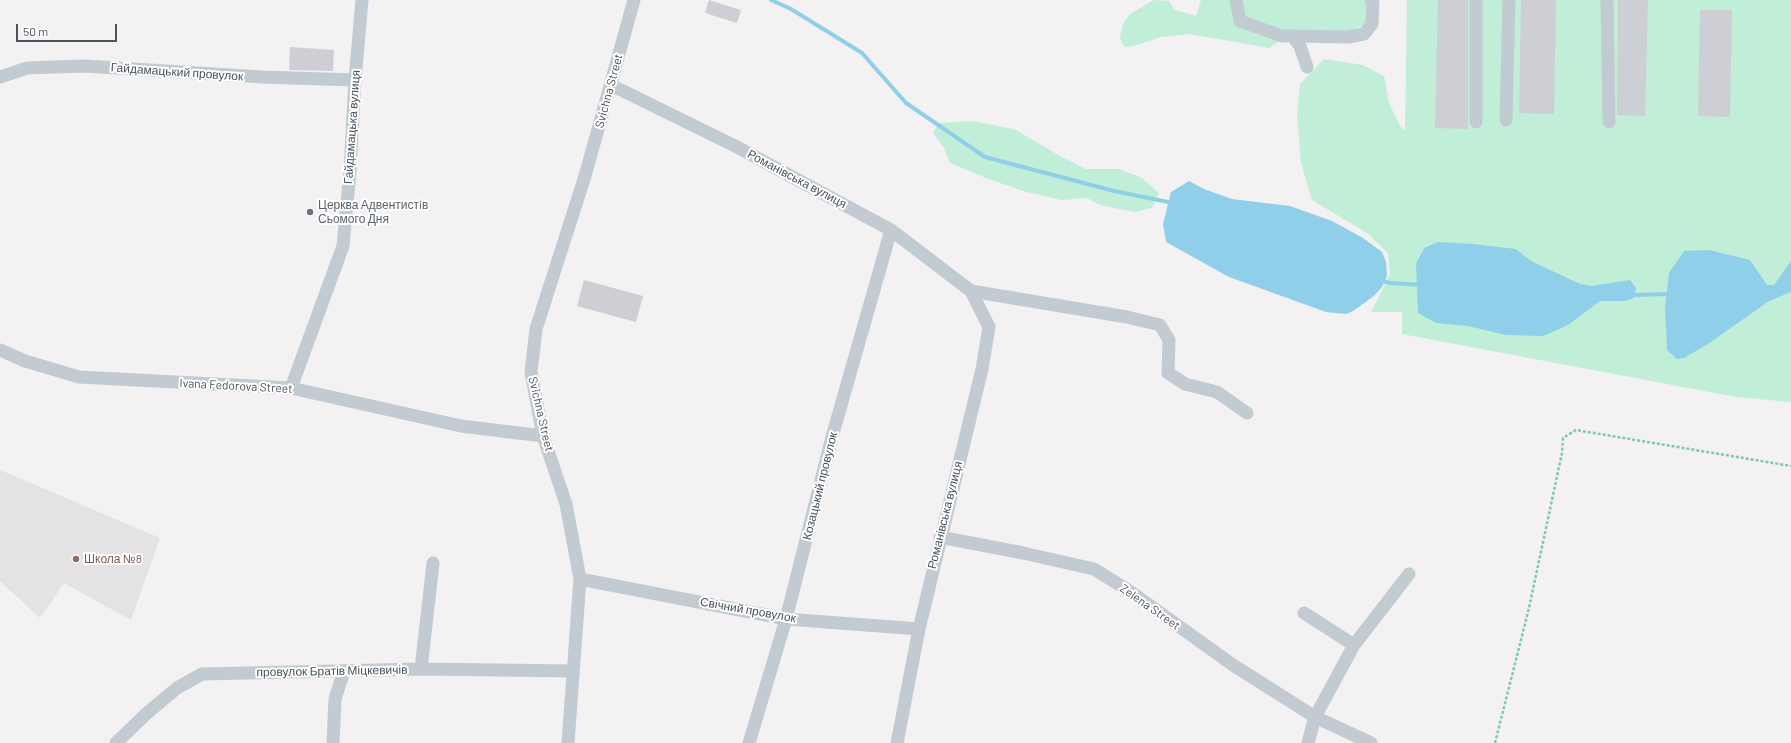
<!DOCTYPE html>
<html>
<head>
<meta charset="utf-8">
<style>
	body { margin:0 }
	#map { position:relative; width:1791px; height:743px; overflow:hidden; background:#f3f1f1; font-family:Barlow,sans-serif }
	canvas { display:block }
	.scale { position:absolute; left:16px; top:24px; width:101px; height:18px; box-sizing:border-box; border:2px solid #49525d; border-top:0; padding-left:5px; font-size:12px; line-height:14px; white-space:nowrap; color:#49525d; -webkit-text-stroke:3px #fff; paint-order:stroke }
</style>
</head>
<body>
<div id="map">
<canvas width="1791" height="743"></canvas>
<div class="scale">50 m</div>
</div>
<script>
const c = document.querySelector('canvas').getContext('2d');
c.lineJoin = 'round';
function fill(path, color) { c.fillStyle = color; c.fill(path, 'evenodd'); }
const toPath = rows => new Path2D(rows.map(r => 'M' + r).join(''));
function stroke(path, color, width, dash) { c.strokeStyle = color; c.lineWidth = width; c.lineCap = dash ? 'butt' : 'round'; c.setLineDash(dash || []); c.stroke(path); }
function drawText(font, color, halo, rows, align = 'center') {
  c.font = font + ' Barlow,sans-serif'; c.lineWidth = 4; c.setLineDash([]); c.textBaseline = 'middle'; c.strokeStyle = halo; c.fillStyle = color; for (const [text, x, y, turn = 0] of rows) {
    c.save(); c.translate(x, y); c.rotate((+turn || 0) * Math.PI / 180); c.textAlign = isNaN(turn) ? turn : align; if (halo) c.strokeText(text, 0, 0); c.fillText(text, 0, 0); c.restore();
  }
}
fill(toPath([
	[0,470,160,538,131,620,64,583,40,618,0,581]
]), '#e4e2e2');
fill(toPath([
	[1154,0,1169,1,1175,10,1196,16,1201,0,1367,0,1368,6,1365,25,1343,33,1280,41,1269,48,1190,34,1161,37,1134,46,1124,47,1120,38,1123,24,1130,14],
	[1407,0,1791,0,1791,402,1736,397,1402,334,1402,312,1371,312,1390,274,1388,253,1367,233,1312,200,1301,163,1297,114,1300,84,1324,59,1363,65,1384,76,1389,103,1400,126,1405,131],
	[972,121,1014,129,1060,156,1086,169,1119,169,1142,178,1159,193,1152,208,1134,212,1100,205,1087,198,1062,200,1023,191,986,178,950,163,944,148,933,133,939,123]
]), '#c1eed6');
fill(toPath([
	[1189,181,1204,189,1232,199,1290,206,1332,221,1363,238,1382,252,1386,262,1387,276,1382,287,1374,296,1353,311,1346,314,1326,312,1229,277,1166,242,1163,224,1171,192],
	[1438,242,1473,244,1516,249,1531,261,1580,284,1592,286,1630,280,1636,288,1634,298,1624,301,1600,301,1568,325,1543,336,1506,335,1468,326,1436,323,1418,313,1416,264,1424,248],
	[1709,250,1750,260,1767,285,1774,285,1791,261,1791,292,1769,301,1708,344,1684,358,1677,359,1667,350,1665,308,1669,273,1684,251]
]), '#90cfe9');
stroke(toPath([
	[771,0,791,9,862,53,906,103,985,157,1114,191,1173,203],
	[1380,280,1390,283,1423,285],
	[1631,295,1672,294]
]), '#90cfe9', 4);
fill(toPath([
	[709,0,741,10,737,23,705,13],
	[1438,0,1468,0,1468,129,1435,128],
	[1521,0,1556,0,1554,114,1519,113],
	[1618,0,1648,0,1645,116,1617,115],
	[1700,10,1732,10,1730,117,1698,116],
	[290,47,334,50,333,71,289,70],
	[584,280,643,296,636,322,577,306]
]), '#cecfd5');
stroke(toPath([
	[1495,743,1529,608,1562,453,1563,438,1576,430,1791,466]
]), '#7acbaa', 2.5, [3, 2]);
stroke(toPath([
	[1236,0,1240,21,1282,36,1292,36,1300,46,1307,67],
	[1607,0,1609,122],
	[1292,36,1348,37,1364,34,1372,24,1373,3,1371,0],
	[0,77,27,68,85,66,263,77,355,80],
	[611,85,735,146,891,230,971,291,989,327,982,369,919,629,897,743],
	[1506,120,1509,0],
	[1476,122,1476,0],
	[971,291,1127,317,1160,325,1169,340,1168,373,1185,384,1217,392,1247,413],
	[0,350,25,361,79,377,291,388,461,426,543,436],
	[291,388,343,246,350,171,355,80,362,0],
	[940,537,1023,553,1094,569,1131,592,1233,665,1315,717,1308,743],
	[580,579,786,619,919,629],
	[1304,613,1354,645],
	[421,669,433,563],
	[116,743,146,714,177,688,202,674,421,669,573,671],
	[333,743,335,699,344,671],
	[568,743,580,579,566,504,543,436,531,372,536,329,585,176,634,0],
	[749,743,786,619,832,437,891,230],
	[1371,743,1315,717,1354,645,1409,574]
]), '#c2cad2', 13);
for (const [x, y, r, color] of [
	[310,212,4,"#6b7280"],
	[76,559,4,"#8d6e63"]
]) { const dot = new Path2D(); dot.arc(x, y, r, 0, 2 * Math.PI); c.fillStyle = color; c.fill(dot); stroke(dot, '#fff', 1.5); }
drawText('12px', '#49525d', '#fff', [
	["Гайдамацький провулок",177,72,4],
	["Svichna Street",609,91,-75],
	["Гайдамацька вулиця",352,127,-86],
	["Романівська вулиця",797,179,28],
	["Ivana Fedorova Street",236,386,3],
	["Svichna Street",541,414,77],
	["Козацький провулок",820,486,-76],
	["Романівська вулиця",945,515,-76],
	["Zelena Street",1150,607,35],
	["Свічний провулок",748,610,10],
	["провулок Братів Міцкевичів",332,671,-1]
]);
drawText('12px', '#5b616d', '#fff', [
	["Церква Адвентистiв",318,205],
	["Сьомого Дня",318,219]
], 'left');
drawText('12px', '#785e54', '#fff', [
	["Школа №8",84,559]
], 'left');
</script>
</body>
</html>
